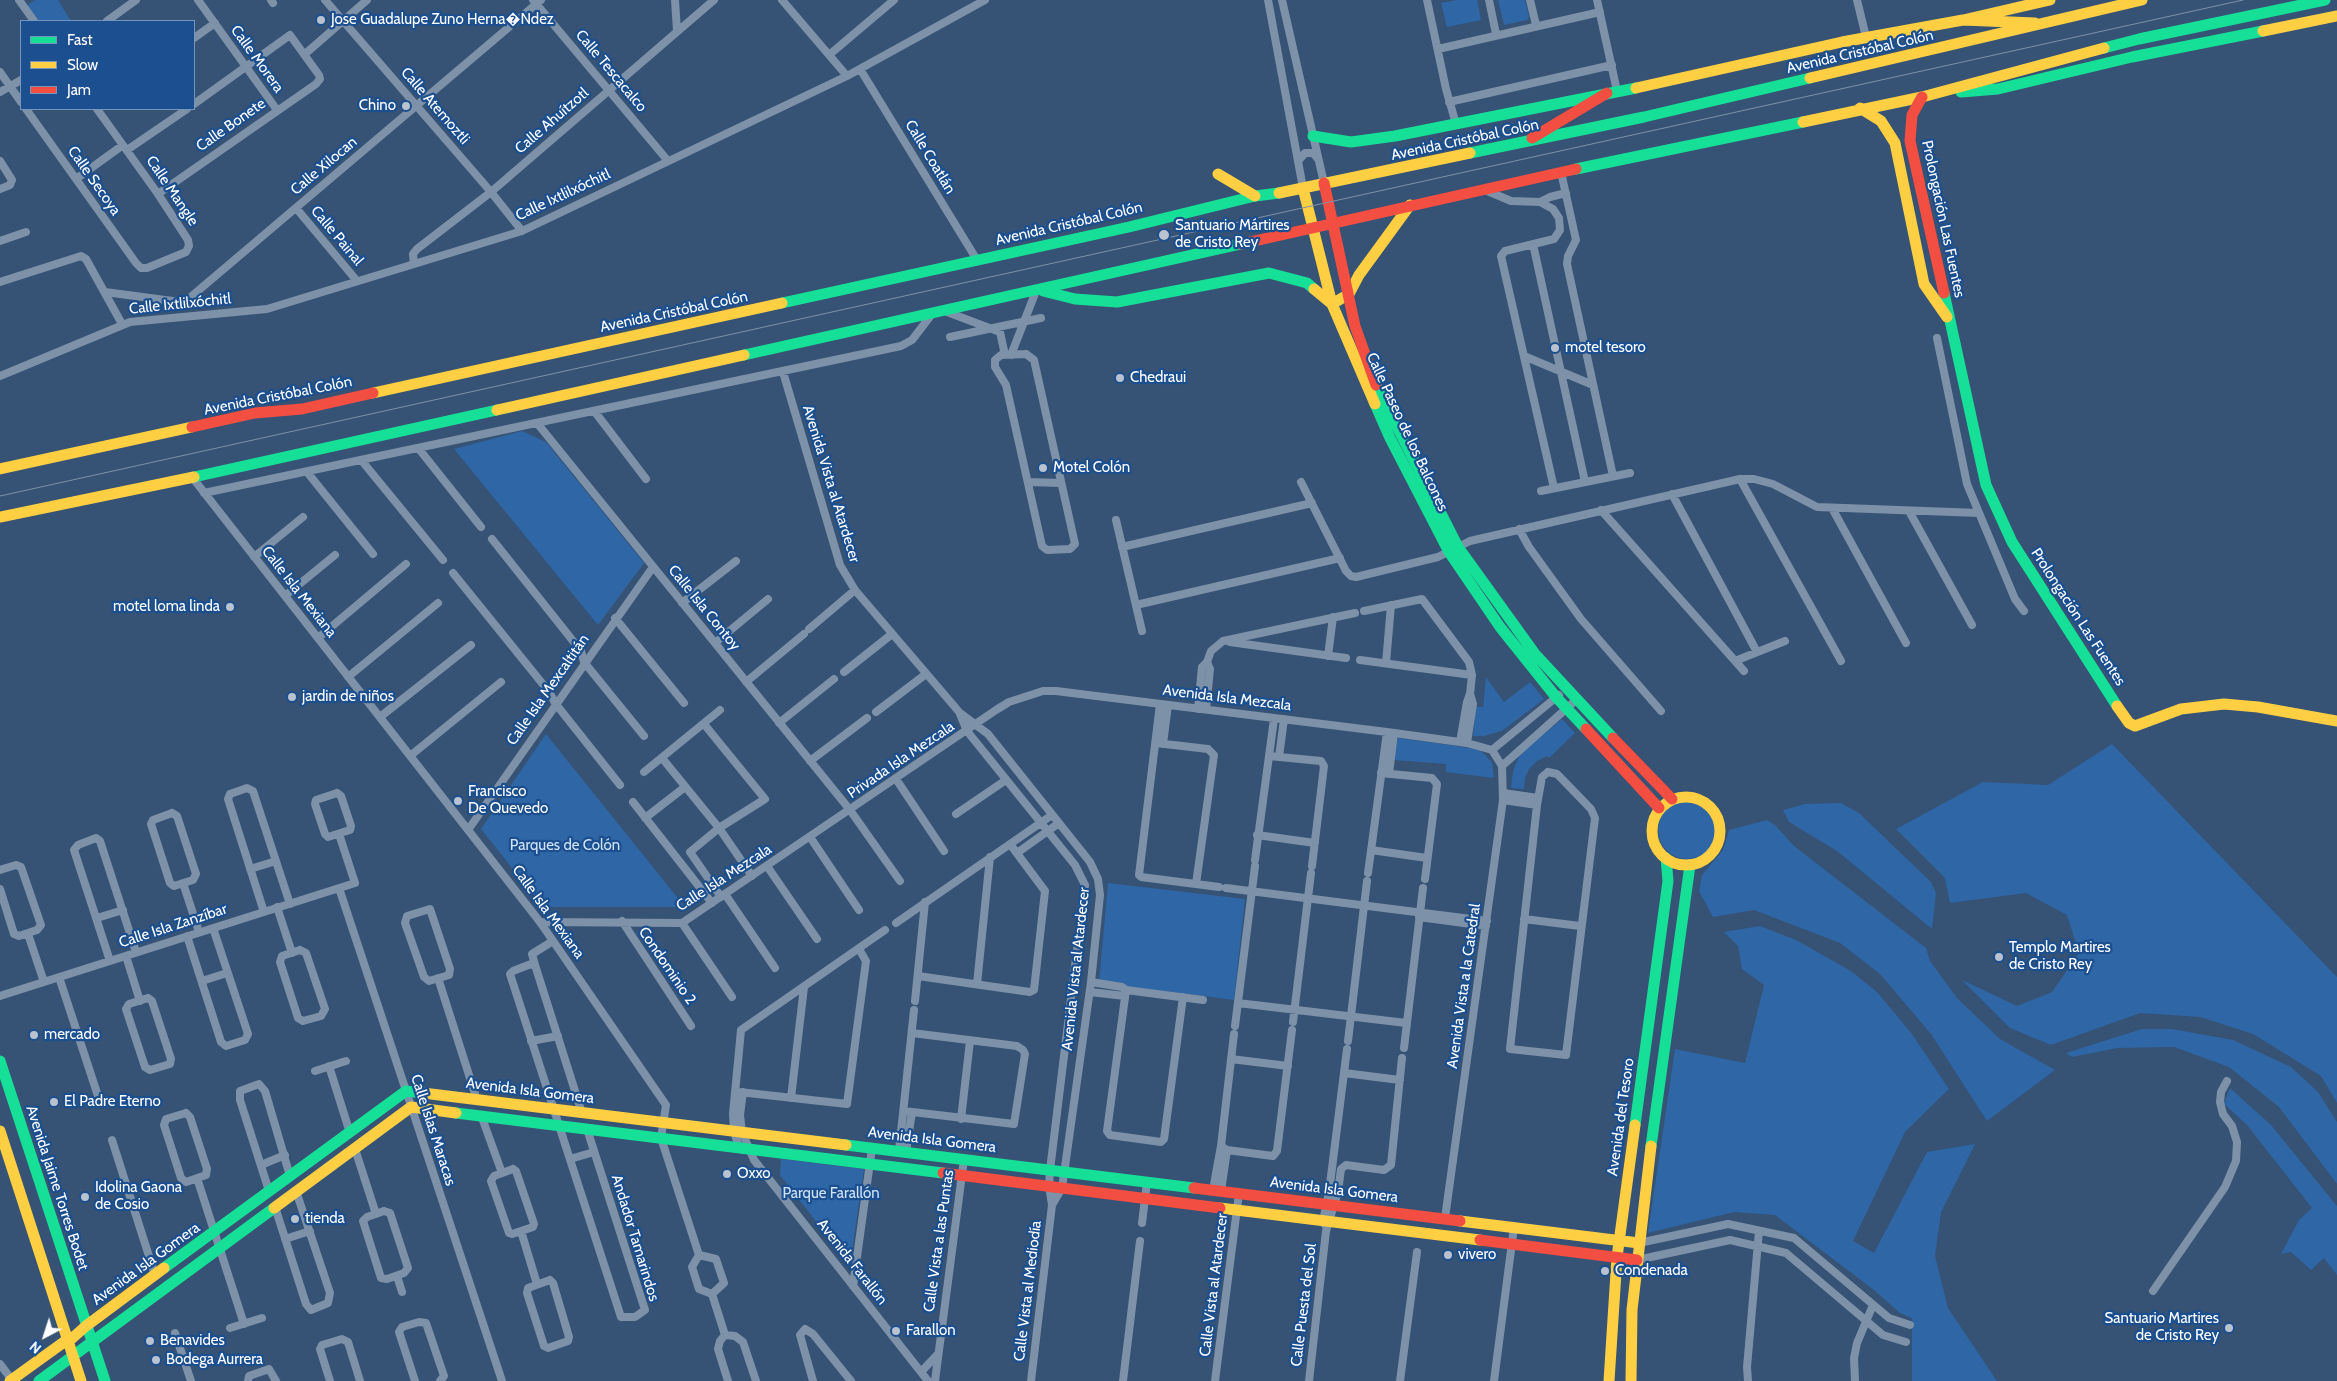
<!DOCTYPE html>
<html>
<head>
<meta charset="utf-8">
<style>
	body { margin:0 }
	#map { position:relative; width:2337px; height:1381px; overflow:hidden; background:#365274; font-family:Cabin,sans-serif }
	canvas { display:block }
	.legend { position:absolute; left:20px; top:20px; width:175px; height:90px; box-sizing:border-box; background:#1b4f8f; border:1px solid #7695bc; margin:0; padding:6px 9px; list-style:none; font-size:15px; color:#fff }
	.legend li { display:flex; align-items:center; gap:10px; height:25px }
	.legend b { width:25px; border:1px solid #7695bc }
	.north { position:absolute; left:20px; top:1311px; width:50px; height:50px; -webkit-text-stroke:4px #1b4f8f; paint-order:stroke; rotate:220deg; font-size:14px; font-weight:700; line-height:20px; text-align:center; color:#fff }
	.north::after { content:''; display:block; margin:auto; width:18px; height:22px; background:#fff; clip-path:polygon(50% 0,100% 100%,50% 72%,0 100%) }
</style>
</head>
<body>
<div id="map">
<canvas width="2337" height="1381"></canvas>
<ul class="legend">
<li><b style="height:6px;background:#16e098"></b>Fast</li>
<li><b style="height:6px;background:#ffcf43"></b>Slow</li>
<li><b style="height:6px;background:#f24e42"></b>Jam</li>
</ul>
<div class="north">N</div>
</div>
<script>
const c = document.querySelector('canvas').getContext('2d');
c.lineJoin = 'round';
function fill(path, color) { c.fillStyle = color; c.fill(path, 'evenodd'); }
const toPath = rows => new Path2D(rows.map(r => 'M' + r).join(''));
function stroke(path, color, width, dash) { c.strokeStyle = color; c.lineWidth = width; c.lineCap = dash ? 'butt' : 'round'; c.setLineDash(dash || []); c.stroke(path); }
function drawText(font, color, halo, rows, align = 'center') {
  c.font = font + ' Cabin,sans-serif'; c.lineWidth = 4.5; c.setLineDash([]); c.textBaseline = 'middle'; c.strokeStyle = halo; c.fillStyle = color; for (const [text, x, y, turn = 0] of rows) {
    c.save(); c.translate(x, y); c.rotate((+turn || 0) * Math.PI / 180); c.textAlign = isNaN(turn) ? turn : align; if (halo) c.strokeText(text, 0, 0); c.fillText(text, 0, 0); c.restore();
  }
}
fill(toPath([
	[35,0,58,0,71,21,37,21,26,6],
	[1457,0,1477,0,1481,20,1447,27,1441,3],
	[1498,0,1525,0,1529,17,1527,20,1504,25],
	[522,431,546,442,644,563,598,625,454,449],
	[1486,677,1504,702,1530,682,1544,699,1502,731,1484,736,1473,736,1476,707,1483,707],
	[1562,719,1575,733,1549,758,1547,756,1537,761,1529,769,1525,778,1524,789,1511,788,1513,771,1520,754],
	[546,734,685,907,543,907,481,829],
	[1399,738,1471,748,1481,751,1492,762,1494,778,1446,772,1446,764,1394,760,1395,742],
	[2112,744,2337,977,2337,1103,2321,1076,2253,1034,2200,1017,2140,1013,2051,1045,2010,1028,1962,980,2017,1006,2052,992,2079,953,2067,915,2026,893,1950,903,1945,878,1896,829,1983,782,2048,785],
	'1658 830a29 29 0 1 1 58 0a29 29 0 1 1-58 0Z',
	[1841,803,1859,813,1931,882,1936,893,1932,929,1837,851,1789,822,1783,810,1805,804],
	[1767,820,1775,825,1794,846,1926,948,1930,961,1957,998,2000,1039,2055,1070,1987,1121,1931,1034,1880,974,1840,943,1754,910,1713,917,1699,891,1702,875,1723,850,1729,830],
	[1108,883,1245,899,1234,1000,1099,983],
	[1760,926,1796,940,1851,971,1877,992,1912,1034,1949,1089,1905,1132,1853,1241,1874,1253,1927,1152,1975,1144,1941,1212,1935,1256,1948,1308,1997,1381,1912,1381,1912,1318,1900,1313,1874,1290,1775,1215,1734,1212,1648,1233,1675,1049,1745,1063,1764,985,1742,969,1738,946,1724,932],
	[2142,1029,2172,1029,2233,1040,2291,1067,2318,1092,2337,1122,2337,1184,2279,1107,2229,1067,2174,1047,2117,1048,2072,1057,2066,1053],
	[2230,1088,2271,1125,2337,1206,2337,1275,2324,1258,2311,1270,2291,1252,2281,1254,2299,1220,2312,1208,2247,1125,2224,1104],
	[781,1159,864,1169,850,1265,780,1175]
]), '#2f66a5');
stroke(toPath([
	[19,0,34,21],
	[198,0,277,110],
	[271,0,273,3],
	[325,0,491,192,522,231],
	[533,0,668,161],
	[675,0,677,31],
	[782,0,847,76],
	[1268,0,1303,188],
	[1282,0,1324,183],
	[1427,0,1446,89,1456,124],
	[1489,0,1496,34],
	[1530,0,1536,25],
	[1597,0,1617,91],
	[1857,0,1866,37],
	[107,21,136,0],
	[194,38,215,23],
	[1438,49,1600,12],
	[305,54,367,0],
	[829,55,894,0],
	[860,69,977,260],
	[0,72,21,102],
	[0,92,21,80],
	[1449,102,1612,65],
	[26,109,136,263,141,268,147,268,186,252,189,246,188,240,158,194,97,109],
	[127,150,187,109],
	[0,161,12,180,10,185,0,189],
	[1298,161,1305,153,1313,153,1318,159],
	[1561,172,1576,240,1568,256,1567,264,1613,476],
	[76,179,123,145],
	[1485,190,1511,201,1540,202,1553,209,1559,218,1560,230,1554,239,1505,251,1501,256,1554,488],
	[158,194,316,84,320,79,319,75,290,35,194,104],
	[1540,202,1550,197,1566,193],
	[296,208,357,281],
	[0,241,26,232],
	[1533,244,1585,482],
	[414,264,413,254,417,249,491,192,714,0],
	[0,282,81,256,86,259,122,324],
	[105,292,180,302,186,301,541,0],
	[947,312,1000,332,1005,355],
	[950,337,1041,318],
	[1937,338,1967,484,2015,599,2024,611],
	[1026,354,1034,360,1075,544,1070,549,1047,550,1042,546,1006,385,995,367,995,360,1001,355,1026,354],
	[1011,355,1036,291],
	[1524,356,1593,385],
	[783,372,840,565,855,590,960,713,988,734,1090,862,1098,879,1100,895,1091,982,1062,1188,1052,1205],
	[0,376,130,322,267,309,522,231,847,76,985,0],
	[595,412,646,479],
	[537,423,850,810,900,881],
	[419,449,481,527],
	[362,461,443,560],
	[307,472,373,554],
	[192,477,540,922,666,1105,661,1138,699,1255,692,1267,699,1289,712,1294],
	[1740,479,1841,661],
	[1028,482,1061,483],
	[1301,482,1346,571,1351,576,1356,577,1438,557,1470,541,1740,479,1754,479,1773,484,1817,507,1979,513],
	[1541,491,1630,473],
	[204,493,901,346,912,340,932,314],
	[1672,494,1757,652],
	[1832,508,1906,643],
	[1601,510,1744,671],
	[1909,511,1972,625],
	[1116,520,1142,631],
	[1519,529,1529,547,1581,619,1661,711],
	[492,539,581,651,584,662,644,736],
	[1122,547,1312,503],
	[254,557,303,517],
	[453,573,550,693,555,703,620,785],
	[285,596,335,555],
	[682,603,736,561],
	[1136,605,1340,558],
	[1364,611,1422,599,1469,662,1472,675,1470,694,1473,704,1467,743],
	[615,618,684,703],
	[809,629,855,590],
	[318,638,406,564],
	[1230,642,1346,658],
	[715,643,768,599],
	[1328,656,1333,617],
	[1360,660,1472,675],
	[1735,661,1785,641],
	[1386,663,1391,605],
	[844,672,892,634],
	[348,677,438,603],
	[746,682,804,634],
	[1160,704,1139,875,1141,877,1219,887],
	[1198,709,1202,667,1207,662,1211,651,1223,641,1355,613],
	[1206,709,1210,669,1207,662],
	[876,712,926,674],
	[960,714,967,731,1075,865,1085,885,1050,1170,1049,1186,1052,1205,1031,1381],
	[380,717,471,645],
	[779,723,834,679],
	[704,724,765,799,719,828,690,852,721,897],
	[1460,742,1467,702,1470,694],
	[1156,743,1208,749,1214,755,1196,884],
	[1163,744,1168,705],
	[1492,750,1559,695],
	[410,756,501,682],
	[1269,756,1321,761,1324,766,1312,866],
	[1279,757,1284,719],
	[662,758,719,828,752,876],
	[810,761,867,718],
	[1502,766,1576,700],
	[644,772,720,710],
	[1548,772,1557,774,1561,778,1591,809,1595,818,1566,1055,1510,1049,1537,805,1542,777,1548,772],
	[1381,773,1432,778,1437,784,1425,879],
	[1389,774,1394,733],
	[896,779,944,851],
	[337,793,341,796,351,826,350,830,328,837,325,834,315,804,316,800,337,793],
	[1503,793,1538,798],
	[1503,800,1537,805],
	[633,802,712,903],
	[172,813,177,816,196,874,193,880,174,886,170,883,151,824,153,820,172,813],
	[956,814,1006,780],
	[645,818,685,787],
	[468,830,653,567],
	[1257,835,1315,843],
	[810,837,859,910],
	[1371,850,1427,858],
	[1017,853,1059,823],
	[1255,860,1274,719],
	[767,866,817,939],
	[250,869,276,861],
	[0,870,16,865,21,867,41,925,37,930,19,936,14,934,0,889],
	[1368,873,1387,732],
	[183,883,199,932],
	[339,888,502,1381],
	[1226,888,1487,921],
	[725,894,775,968],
	[277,907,292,953],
	[430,909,450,969,449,975,429,981,424,977,405,923,407,916,430,909],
	[264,912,228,799,230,794,247,788,253,791,290,904],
	[1419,917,1486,926],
	[97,918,123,910],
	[1524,919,1580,926],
	[622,921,691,1026],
	[540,922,682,923,996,710,1009,702,1043,691,1056,691,1387,732,1467,743,1492,750,1502,766,1503,800,1445,1218],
	[682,923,732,997],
	[896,923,1052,815],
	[28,934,44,982],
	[187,936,221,1042,226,1046,245,1040,248,1034,213,928],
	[300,950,306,953,325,1009,321,1016,303,1021,298,1018,280,962,282,956,300,950],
	[126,956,140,1001],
	[110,961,74,850,78,845,96,838,100,841,136,952],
	[535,965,532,954,553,941],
	[918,976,1030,992,1034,990,1045,891,1010,844],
	[59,977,98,1096],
	[438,978,477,1100],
	[202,981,227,973],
	[1091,982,1122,987,1126,990,1203,1000],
	[977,984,990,857],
	[1126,990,1107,1131,1110,1135,1161,1142,1164,1139,1183,997],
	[1090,992,1125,996],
	[0,996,355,883,339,834],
	[148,998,152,1001,171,1059,170,1064,150,1070,145,1067,126,1009,129,1004,148,998],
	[915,1001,925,902],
	[1238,1003,1406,1023],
	[1293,1022,1311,873],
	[1235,1026,1255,866],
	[531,1041,558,1036],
	[1348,1041,1367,881],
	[1404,1048,1423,888],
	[1231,1059,1288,1066],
	[329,1066,350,1133],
	[315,1071,346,1061],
	[1344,1073,1400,1080],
	[739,1092,847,1104,866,961,859,949],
	[743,1092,740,1115,742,1132,754,1160,928,1381],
	[791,1098,804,987],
	[904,1111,1014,1124,1025,1054,1023,1050,1017,1046,912,1033],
	[186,1113,190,1117,207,1169,206,1175,186,1182,181,1178,164,1125,166,1119,186,1113],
	[582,1113,535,965,531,964,513,971,510,974,621,1317,635,1317,645,1310,587,1129],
	[481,1115,502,1173],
	[961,1119,970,1041],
	[112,1140,155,1275],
	[1221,1146,1234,1034],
	[355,1149,376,1214],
	[743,1150,739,1148,734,1131,733,1114,741,1030,885,930],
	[899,1151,914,1010],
	[906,1152,912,1112],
	[570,1159,594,1152],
	[261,1165,285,1155],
	[513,1169,516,1171,534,1224,533,1227,512,1234,509,1233,491,1181,494,1176,513,1169],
	[197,1178,244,1324],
	[1213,1190,1221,1146,1227,1150,1273,1156,1277,1151,1292,1030],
	[269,1191,240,1100,240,1091,259,1084,265,1091,290,1176],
	[1221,1191,1227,1150],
	[275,1207,306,1304,311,1310,328,1303,330,1293,296,1191],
	[384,1211,390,1213,408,1268,404,1273,387,1279,381,1278,363,1221,367,1217,384,1211],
	[1142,1223,1147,1182],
	[1325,1225,1323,1221,1329,1192,1347,1049],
	[521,1231,537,1284],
	[285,1239,310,1231],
	[1639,1243,1728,1224,1794,1238,1889,1318,1910,1325],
	[699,1255,716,1259,724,1283,712,1294],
	[1637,1260,1730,1240,1786,1253,1883,1335,1906,1342],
	[397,1276,402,1292],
	[550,1280,553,1283,569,1337,568,1341,548,1348,544,1346,527,1293,528,1288,550,1280],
	[853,1286,872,1148],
	[2153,1291,2225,1187,2236,1161,2237,1142,2232,1126,2223,1114,2220,1102,2221,1092,2227,1081],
	[712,1294,725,1335],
	[230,1328,262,1318],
	[175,1333,191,1381],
	[725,1335,735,1336,743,1342,756,1381],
	[725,1335,720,1341,718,1349,728,1381],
	[0,1364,12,1380],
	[921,1372,937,1355],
	[248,1381,249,1376,269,1369,276,1381],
	[330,1381,320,1349,322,1345,342,1339,348,1342,360,1381],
	[415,1381,399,1332,402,1327,419,1322,426,1323,444,1376,440,1381],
	[813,1381,800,1335,805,1329,813,1334,851,1381],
	[935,1381,964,1159],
	[1123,1381,1140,1241],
	[1215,1381,1239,1193],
	[1309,1381,1326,1231,1338,1192,1341,1169,1346,1165,1384,1170,1391,1165,1402,1058],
	[1400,1381,1417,1252],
	[1494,1381,1514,1227],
	[1748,1381,1747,1367,1759,1231],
	[1855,1381,1854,1358,1857,1343,1873,1305]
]), '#7d92a8', 8);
stroke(toPath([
	[2104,48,2139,39,2325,0],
	[1961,92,1998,89,2132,57,2263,31],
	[1313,136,1351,142,1395,136,1636,88],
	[1470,153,1644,117,1810,78],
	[1576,169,1803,122],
	[1043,291,1075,299,1117,302,1269,273,1307,283,1314,289],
	[1944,293,1986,485,2012,542,2117,706],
	[782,303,1129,227,1255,196,1279,193],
	[744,355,1241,244],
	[1376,385,1458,547,1535,654,1613,738],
	[1375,404,1390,438,1449,552,1500,627,1556,697,1586,729],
	[194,477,497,410],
	[0,1061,105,1381],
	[456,1113,943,1173],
	[1635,1125,1668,881,1666,858],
	[846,1145,1194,1188],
	[1651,1146,1690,865],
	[164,1268,406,1091,423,1093],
	[39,1381,274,1208]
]), '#16e098', 11);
stroke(toPath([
	[1963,20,2035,23],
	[2263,31,2337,16],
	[1810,78,2142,0],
	[1636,88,1842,42,1963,20,2050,0],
	[1860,108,1881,121,1895,143,1924,284,1947,317],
	[1803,122,1922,97,2104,48],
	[1218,174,1255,196],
	[1303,188,1332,304,1375,404],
	[1279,193,1470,153],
	[1314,289,1332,304,1349,294,1359,275,1410,205],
	[373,393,782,303],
	[497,410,744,355],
	[0,469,192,427],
	[0,517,194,477],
	[2117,706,2129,723,2135,726,2181,709,2224,704,2258,707,2337,721],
	'1652 831a34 34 0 1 1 68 0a34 34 0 1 1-68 0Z',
	[423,1093,846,1145],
	[0,1131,81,1381],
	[274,1208,411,1107,456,1113],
	[1220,1208,1480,1240],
	[1460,1221,1639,1243],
	[10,1381,64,1342,69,1341,86,1326,164,1268],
	[1609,1381,1617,1257,1635,1125],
	[1631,1381,1632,1310,1651,1146]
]), '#ffcf43', 11);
stroke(toPath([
	[1922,97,1912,115,1910,141,1944,293],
	[1532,138,1607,93],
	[1324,183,1355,326,1376,385],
	[1241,244,1576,169],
	[192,427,255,413,302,409,373,393],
	[1586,729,1659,808],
	[1613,738,1672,799],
	[943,1173,1220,1208],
	[1194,1188,1460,1221],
	[1480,1240,1637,1260]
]), '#f24e42', 11);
stroke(toPath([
	[0,496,2243,0]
]), '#7e92a7', 1);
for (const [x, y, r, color] of [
	[321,20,5,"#b9c2ce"],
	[406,106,5,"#b9c2ce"],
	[1164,235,6,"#b9c2ce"],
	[1555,348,5,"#b9c2ce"],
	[1120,378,5,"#b9c2ce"],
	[1043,468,5,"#b9c2ce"],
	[230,607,5,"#b9c2ce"],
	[292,697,5,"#b9c2ce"],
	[458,801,5,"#b9c2ce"],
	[1999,957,5,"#b9c2ce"],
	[34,1035,5,"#b9c2ce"],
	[54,1102,5,"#b9c2ce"],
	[727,1174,5,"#b9c2ce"],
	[85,1197,5,"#b9c2ce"],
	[295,1219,5,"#b9c2ce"],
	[1448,1255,5,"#b9c2ce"],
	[1605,1271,5,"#b9c2ce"],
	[2229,1328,5,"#b9c2ce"],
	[896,1331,5,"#b9c2ce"],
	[150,1341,5,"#b9c2ce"],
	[156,1360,5,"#b9c2ce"]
]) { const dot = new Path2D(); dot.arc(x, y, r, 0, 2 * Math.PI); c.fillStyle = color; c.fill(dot); stroke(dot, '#1b4f8f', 2); }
drawText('15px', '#fff', '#1b4f8f', [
	["Jose Guadalupe Zuno Herna�Ndez",331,20],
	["Chino",396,106,"right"],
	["Santuario Mártires",1175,226],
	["de Cristo Rey",1175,243],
	["motel tesoro",1565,348],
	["Chedraui",1130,378],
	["Motel Colón",1053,468],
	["motel loma linda",220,607,"right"],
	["jardin de niños",302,697],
	["Francisco",468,792],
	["De Quevedo",468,809],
	["Templo Martires",2009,948],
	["de Cristo Rey",2009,965],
	["mercado",44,1035],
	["El Padre Eterno",64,1102],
	["Oxxo",737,1174],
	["Idolina Gaona",95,1188],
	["de Cosio",95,1205],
	["tienda",305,1219],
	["vivero",1458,1255],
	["Condenada",1615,1271],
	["Santuario Martires",2219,1319,"right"],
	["de Cristo Rey",2219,1336,"right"],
	["Farallon",906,1331],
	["Benavides",160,1341],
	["Bodega Aurrera",166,1360]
], 'left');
drawText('15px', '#fff', '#1b4f8f', [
	["Avenida Cristóbal Colón",1860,52,-13],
	["Calle Morera",257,59,54],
	["Calle Tescacalco",611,71,50],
	["Calle Atemoztli",435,106,49],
	["Calle Ahuítzotl",552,121,-41],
	["Calle Bonete",231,125,-35],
	["Avenida Cristóbal Colón",1465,140,-12],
	["Calle Coatlán",930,157,59],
	["Calle Xilocan",324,166,-40],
	["Calle Secoya",94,181,55],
	["Calle Mangle",172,191,56],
	["Calle Ixtlilxóchitl",563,195,-25],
	["Prolongación Las Fuentes",1943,219,78],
	["Avenida Cristóbal Colón",1069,224,-13],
	["Calle Painal",337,236,50],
	["Calle Ixtlilxóchitl",180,304,-6],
	["Avenida Cristóbal Colón",674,312,-12],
	["Avenida Cristóbal Colón",278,396,-11],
	["Calle Paseo de los Balcones",1407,432,65],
	["Avenida Vista al Atardecer",831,484,73],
	["Calle Isla Mexiana",299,592,52],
	["Calle Isla Contoy",704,608,51],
	["Prolongación Las Fuentes",2078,617,57],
	["Calle Isla Mexcaltitán",548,690,-55],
	["Avenida Isla Mezcala",1227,698,7],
	["Privada Isla Mezcala",901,760,-34],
	["Calle Isla Mezcala",724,878,-33],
	["Calle Isla Mexiana",548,912,54],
	["Calle Isla Zanzíbar",173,926,-18],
	["Condominio 2",667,966,56],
	["Avenida Vista al Atardecer",1076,969,-84],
	["Avenida Vista a la Catedral",1464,986,-82],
	["Avenida Isla Gomera",530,1091,7],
	["Avenida del Tesoro",1621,1117,-82],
	["Calle Islas Maracas",433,1130,72],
	["Avenida Isla Gomera",932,1140,7],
	["Avenida Jaime Torres Bodet",57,1188,72],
	["Avenida Isla Gomera",1334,1190,7],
	["Andador Tamarindos",635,1238,73],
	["Calle Vista a las Puntas",939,1241,-82],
	["Avenida Farallón",852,1262,52],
	["Avenida Isla Gomera",146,1264,-36],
	["Calle Vista al Atardecer",1214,1285,-83],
	["Calle Vista al Mediodía",1028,1291,-83],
	["Calle Puesta del Sol",1304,1305,-83]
]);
drawText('15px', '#cfe3fa', '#1b4f8f', [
	["Parques de Colón",565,846],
	["Parque Farallón",831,1194]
]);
</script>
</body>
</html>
